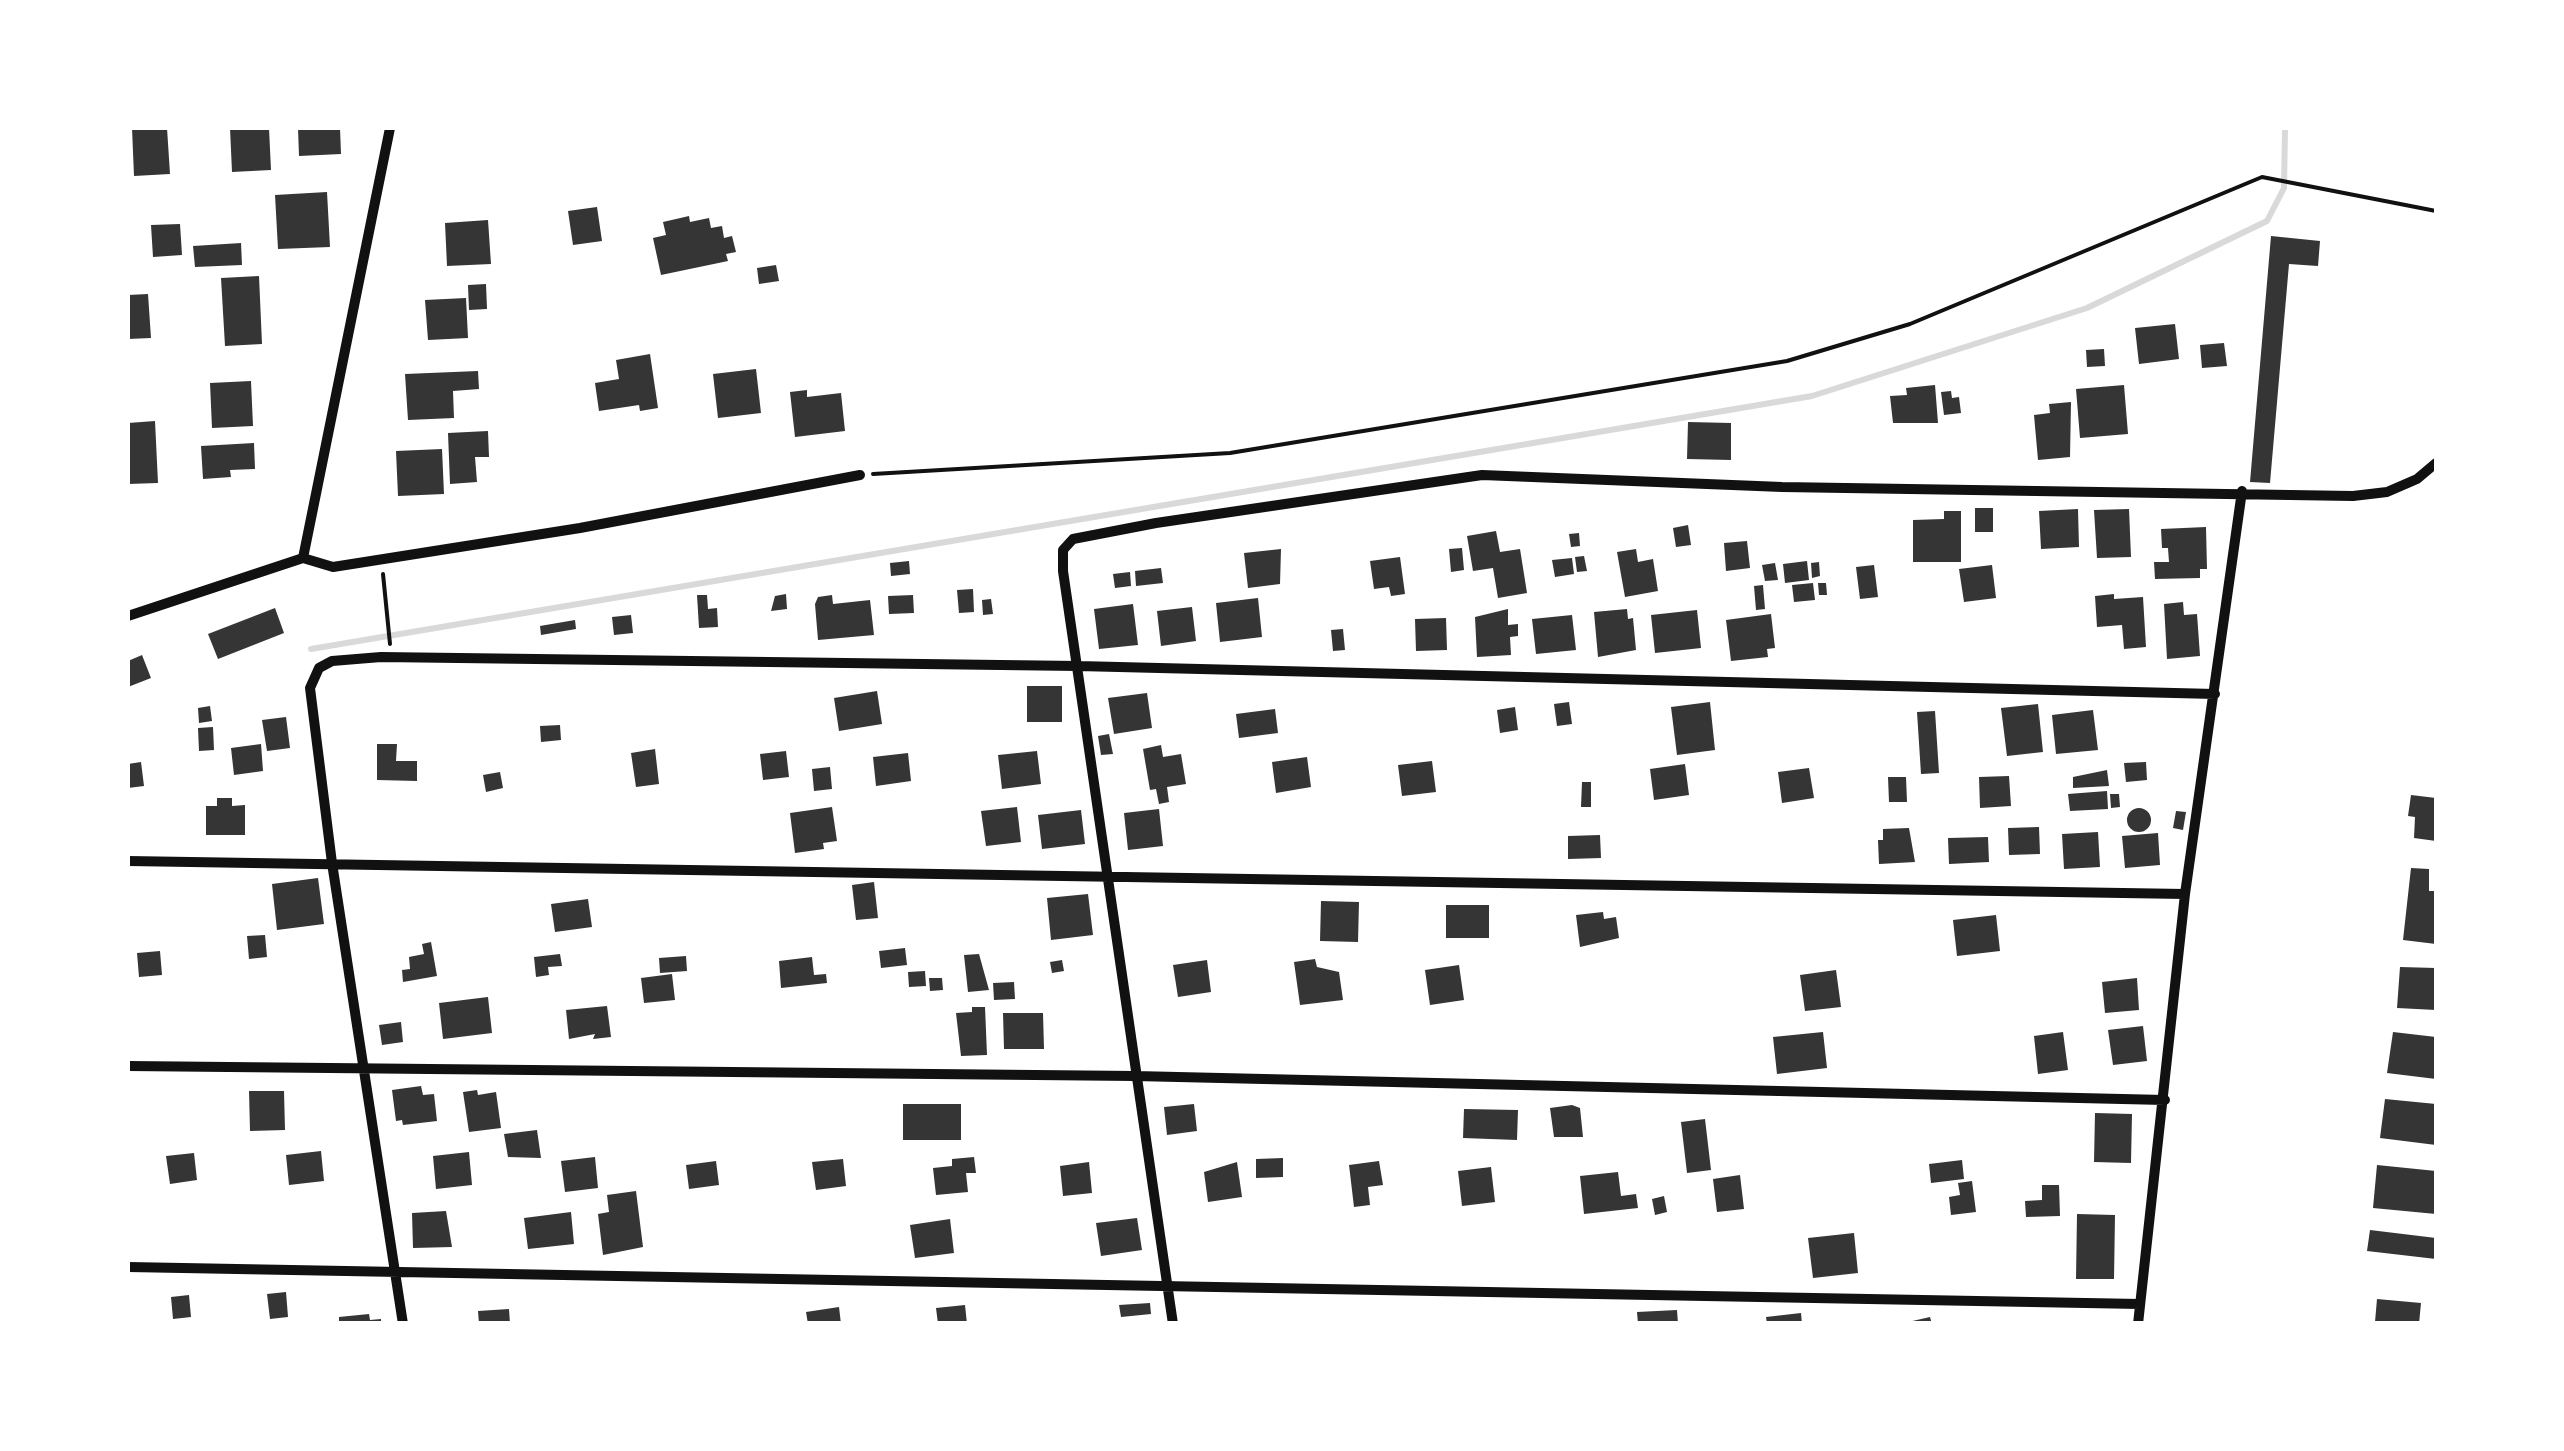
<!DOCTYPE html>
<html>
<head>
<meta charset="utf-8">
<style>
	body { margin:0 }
	#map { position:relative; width:2564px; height:1451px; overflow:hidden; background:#fff; font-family:Spectral,serif }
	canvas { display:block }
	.frame { position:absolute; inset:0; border:130px solid #fff; pointer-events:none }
</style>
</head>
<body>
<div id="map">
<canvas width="2564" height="1451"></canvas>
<div class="frame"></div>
</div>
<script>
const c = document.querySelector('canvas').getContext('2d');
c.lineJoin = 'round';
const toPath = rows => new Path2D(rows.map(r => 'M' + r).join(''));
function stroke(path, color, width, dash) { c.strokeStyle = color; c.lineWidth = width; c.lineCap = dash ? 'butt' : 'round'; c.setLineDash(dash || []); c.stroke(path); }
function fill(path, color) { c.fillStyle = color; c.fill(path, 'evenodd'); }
stroke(toPath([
	[311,649,1812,396,2087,308,2267,221,2284,188,2285,128]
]), '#d9d9d9', 6);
fill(toPath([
	[132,128,167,128,170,174,134,176],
	[230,128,269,128,271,170,232,172],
	[298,128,340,128,341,154,299,156],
	[327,192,330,247,278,249,275,195],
	[597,207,602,241,573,245,568,211],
	[689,216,690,222,709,218,711,228,722,226,724,238,732,236,736,252,726,254,728,261,661,275,653,238,666,235,663,222],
	[488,220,491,264,447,266,445,223],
	[180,224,182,255,153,257,151,225],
	[2271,236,2320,241,2318,266,2289,264,2270,483,2250,482],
	[241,243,242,265,195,267,193,246],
	[776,265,779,281,759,284,757,268],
	[259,276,262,344,225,346,221,278],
	[486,284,487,309,469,310,468,285],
	[148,294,151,338,128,339,128,295],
	[466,298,468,338,428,340,425,300],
	[2175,324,2179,359,2139,364,2135,328],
	[2224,343,2227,366,2202,368,2200,345],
	[2104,349,2105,366,2087,367,2086,350],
	[650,354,658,408,640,411,639,405,599,411,595,383,619,379,616,360],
	[756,369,761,413,718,418,713,374],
	[478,371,479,389,453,391,454,418,408,420,405,374],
	[251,381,253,426,212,428,210,383],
	[1935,385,1938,423,1893,423,1890,396,1907,395,1906,388],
	[2124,385,2128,434,2080,438,2076,389],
	[807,390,807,397,841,393,845,431,795,437,790,392],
	[1951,391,1952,398,1959,397,1961,413,1944,415,1941,392],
	[2071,402,2070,457,2038,460,2034,415,2050,413,2049,404],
	[155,421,158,483,128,484,128,423],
	[1688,422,1731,423,1731,460,1687,459],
	[488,431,489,457,475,457,477,482,450,484,448,433],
	[254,443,255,469,230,470,231,477,203,479,201,446],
	[442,449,444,494,398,496,396,451],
	[1975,508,1993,508,1993,532,1975,532],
	[2078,509,2079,547,2041,549,2039,511],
	[2129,509,2131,557,2097,558,2094,510],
	[1944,511,1961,511,1961,562,1913,562,1913,520,1944,519],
	[1688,525,1691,545,1676,547,1673,528],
	[2206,527,2207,569,2200,569,2200,578,2155,579,2154,562,2169,562,2168,548,2162,548,2161,529],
	[1496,531,1500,552,1520,549,1527,593,1498,598,1493,568,1473,571,1467,536],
	[1579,533,1580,546,1571,547,1569,534],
	[1747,541,1750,568,1726,571,1724,543],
	[1462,548,1464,570,1451,572,1449,549],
	[1281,549,1280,584,1248,588,1244,553],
	[1636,549,1638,562,1653,559,1658,591,1625,597,1617,552],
	[1584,556,1587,571,1577,572,1575,557],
	[1400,557,1405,594,1391,596,1389,587,1374,589,1370,561],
	[1572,558,1574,574,1555,577,1552,560],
	[909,561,910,574,891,576,890,563],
	[1807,561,1809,580,1785,583,1783,564],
	[1819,562,1820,576,1812,578,1811,563],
	[1775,563,1778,580,1765,581,1762,565],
	[1874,565,1878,597,1860,599,1856,567],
	[1992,565,1996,598,1964,602,1959,569],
	[1161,568,1163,583,1136,586,1135,571],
	[1130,572,1131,586,1115,588,1113,574],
	[1813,583,1815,600,1794,602,1792,585],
	[1818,583,1826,583,1827,595,1819,595],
	[1763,585,1765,609,1756,610,1754,586],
	[973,589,974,612,959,613,957,590],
	[786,594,787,609,771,611,775,596],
	[2114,594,2114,599,2143,597,2146,647,2124,649,2122,625,2097,627,2095,596],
	[697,595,707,595,708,609,717,608,718,627,699,628],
	[832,595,833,604,870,600,874,635,818,640,815,604,818,597],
	[913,595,914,613,889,614,888,596],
	[1258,598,1262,637,1220,642,1216,603],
	[991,599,993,614,983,615,982,600],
	[2183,602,2184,615,2197,614,2200,656,2167,659,2164,604],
	[1133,604,1138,645,1099,649,1094,609],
	[1192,607,1196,641,1161,646,1157,611],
	[275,608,284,633,218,659,208,634],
	[1508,609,1508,625,1518,624,1518,636,1510,637,1511,655,1477,657,1475,617],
	[1627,609,1628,619,1633,618,1636,650,1598,657,1594,612],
	[1697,610,1701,648,1655,653,1651,615],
	[1771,614,1775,648,1767,649,1768,657,1731,661,1726,620],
	[631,615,633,633,614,635,612,617],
	[1572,615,1576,650,1536,654,1532,619],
	[1446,618,1447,650,1416,651,1415,619],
	[575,620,576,629,541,635,540,626],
	[1343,629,1345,650,1333,651,1331,630],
	[142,655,151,678,128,687,128,661],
	[1027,686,1062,686,1062,722,1027,722],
	[877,691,882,724,839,731,834,698],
	[1147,693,1152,728,1114,734,1108,698],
	[1569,702,1572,724,1557,726,1554,704],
	[1710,702,1715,750,1677,755,1671,707],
	[2038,704,2043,752,2007,756,2001,708],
	[210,706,212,721,199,723,198,708],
	[1515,707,1518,730,1500,733,1497,710],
	[1275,709,1278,733,1239,738,1236,714],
	[2093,710,2098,750,2056,754,2052,715],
	[1935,711,1939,773,1921,774,1917,712],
	[286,717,290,748,267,751,262,720],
	[560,725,561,740,541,742,540,726],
	[213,727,214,750,199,751,198,728],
	[1109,734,1113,754,1101,755,1098,736],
	[261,744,263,771,234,775,231,748],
	[377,744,397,744,396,761,417,761,417,781,377,780],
	[1161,745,1163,757,1181,754,1186,784,1167,787,1169,802,1159,804,1156,789,1150,790,1143,749],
	[655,749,659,784,636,787,631,753],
	[786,751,789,777,763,780,760,754],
	[1037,751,1041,784,1002,789,998,755],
	[908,753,911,781,876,786,873,757],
	[1307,757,1311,787,1276,793,1272,762],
	[1432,761,1436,792,1402,796,1398,765],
	[141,762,144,786,128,788,128,764],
	[2146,762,2147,780,2126,782,2124,763],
	[1685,764,1689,795,1654,800,1650,769],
	[830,767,832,789,814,791,812,769],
	[1809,768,1814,798,1782,803,1778,772],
	[2107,770,2109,786,2073,788,2073,777],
	[500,772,503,788,486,792,483,775],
	[2009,776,2011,806,1980,808,1979,777],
	[1888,777,1906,777,1907,802,1889,802],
	[1582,782,1591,782,1591,807,1581,807],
	[2107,791,2108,809,2070,811,2068,794],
	[2110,794,2119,794,2120,807,2111,808],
	[2411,795,2436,798,2436,841,2414,838,2415,817,2408,816],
	[217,798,232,798,232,806,245,805,245,835,206,835,206,806,217,806],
	[832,807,837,841,823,843,824,849,795,853,790,813],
	[1017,807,1021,842,986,846,981,811],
	'2127 820a12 12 0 1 1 24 0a12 12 0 1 1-24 0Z',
	[1159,809,1163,846,1128,850,1124,813],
	[1081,810,1085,844,1042,849,1038,815],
	[2176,811,2186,812,2183,830,2173,828],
	[2039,827,2040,854,2009,855,2008,828],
	[1909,828,1915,862,1879,864,1878,840,1883,840,1883,829],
	[2098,832,2100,867,2064,869,2062,834],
	[2158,833,2160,865,2125,868,2122,836],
	[1600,835,1601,858,1568,859,1568,836],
	[1988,837,1989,862,1949,864,1948,838],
	[2411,868,2429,869,2429,891,2436,891,2436,944,2403,940],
	[318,878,324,924,277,930,272,884],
	[874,882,878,918,856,920,852,885],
	[1088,894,1093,935,1051,940,1047,898],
	[588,899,592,927,555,932,551,904],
	[1321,901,1359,902,1358,942,1320,941],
	[1446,905,1489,905,1489,938,1446,938],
	[1603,912,1604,919,1616,917,1619,938,1580,947,1576,915],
	[1996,915,2000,951,1957,956,1953,920],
	[265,935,267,957,249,959,247,936],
	[431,942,437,976,403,982,402,970,410,969,409,957,424,954,422,944],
	[905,948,907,965,881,968,879,951],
	[160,951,162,975,139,977,137,953],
	[560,954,562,966,548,967,549,975,536,977,534,957],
	[979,954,989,990,968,992,964,955],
	[686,956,687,971,660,973,659,958],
	[812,957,814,975,826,974,827,983,781,988,779,961],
	[1315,959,1317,967,1339,972,1343,1000,1300,1005,1294,962],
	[1062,960,1064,971,1052,973,1050,962],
	[1207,960,1211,992,1178,997,1173,965],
	[1459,965,1464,1000,1430,1005,1425,970],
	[2400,967,2436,968,2436,1010,2397,1008],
	[1836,970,1841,1007,1805,1011,1800,975],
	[925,971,926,986,909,987,908,972],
	[672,974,675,1000,644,1003,641,978],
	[929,978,942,978,943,990,930,991],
	[2137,978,2139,1010,2105,1013,2102,982],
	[1014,982,1015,999,994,1000,993,983],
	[488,997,492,1033,443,1039,439,1003],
	[607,1006,611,1037,593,1039,595,1034,569,1039,566,1010],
	[972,1007,985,1007,987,1055,961,1056,956,1013,972,1012],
	[1003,1013,1043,1013,1044,1049,1004,1049],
	[401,1022,403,1042,382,1045,379,1025],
	[2143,1026,2147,1061,2113,1065,2108,1030],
	[1823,1032,1827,1068,1777,1074,1773,1037],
	[2063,1032,2068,1070,2038,1074,2034,1036],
	[2393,1032,2436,1037,2436,1079,2387,1073],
	[421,1086,423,1095,434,1094,437,1121,403,1125,402,1120,396,1121,392,1090],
	[477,1090,478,1095,496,1092,501,1128,469,1132,463,1092],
	[249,1091,284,1091,285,1130,250,1131],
	[2385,1099,2436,1104,2436,1145,2380,1138],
	[903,1104,961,1104,961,1140,903,1140],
	[1194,1104,1197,1131,1167,1135,1164,1107],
	[1572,1105,1580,1108,1583,1137,1554,1137,1550,1108],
	[1464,1109,1518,1110,1517,1140,1463,1138],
	[2095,1113,2132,1114,2131,1163,2094,1162],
	[1705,1119,1711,1170,1687,1173,1681,1122],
	[537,1130,541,1158,508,1157,504,1134],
	[321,1151,324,1181,289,1185,286,1155],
	[469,1152,472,1185,436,1189,433,1156],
	[194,1153,197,1180,170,1184,166,1156],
	[595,1157,598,1188,565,1192,561,1161],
	[974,1157,976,1173,966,1173,968,1192,936,1195,933,1168,952,1166,952,1159],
	[1283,1158,1283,1177,1256,1178,1256,1159],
	[843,1159,846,1186,816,1190,812,1162],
	[1962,1160,1964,1179,1931,1183,1929,1164],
	[716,1161,719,1185,689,1189,686,1165],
	[1379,1161,1383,1185,1368,1187,1370,1205,1354,1207,1349,1165],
	[1089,1162,1092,1193,1063,1196,1060,1166],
	[1237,1162,1242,1197,1208,1202,1204,1172],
	[2377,1165,2436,1171,2436,1214,2373,1208],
	[1491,1167,1495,1202,1462,1206,1458,1171],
	[1618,1172,1621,1196,1636,1194,1638,1208,1584,1214,1580,1176],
	[1740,1175,1744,1209,1717,1212,1713,1179],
	[1972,1181,1976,1212,1951,1215,1949,1197,1960,1195,1958,1183],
	[2042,1185,2059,1185,2060,1216,2026,1217,2025,1201,2042,1200],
	[636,1191,643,1247,603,1255,598,1214,609,1212,607,1195],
	[1664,1196,1667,1212,1655,1215,1652,1199],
	[446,1211,452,1247,413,1248,412,1213],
	[571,1212,574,1244,528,1249,524,1218],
	[2077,1214,2115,1215,2114,1279,2076,1279],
	[1137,1218,1142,1250,1101,1256,1096,1223],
	[950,1219,954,1253,915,1258,910,1225],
	[2370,1230,2436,1238,2436,1259,2367,1251],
	[1854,1233,1858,1273,1813,1278,1808,1238],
	[286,1292,288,1317,270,1319,267,1294],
	[189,1295,191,1317,173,1319,171,1297],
	[2377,1299,2421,1303,2419,1324,2375,1322],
	[1150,1303,1151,1314,1121,1317,1119,1305],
	[965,1305,967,1324,938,1324,936,1308],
	[839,1307,841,1324,808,1324,806,1312],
	[509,1309,510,1324,479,1324,478,1311],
	[1677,1310,1678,1324,1638,1324,1637,1312],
	[1801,1313,1802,1324,1767,1324,1766,1317],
	[369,1314,370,1320,381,1319,381,1324,339,1324,339,1317],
	[1930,1317,1932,1324,1908,1324,1908,1322]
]), '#353535');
stroke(toPath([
	[873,474,1230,453,1787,361,1910,324,2262,177,2436,211],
	[383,574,390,644]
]), '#111', 4);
stroke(toPath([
	[303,558,390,128],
	[128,616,303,558,333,567,580,528,860,475],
	[128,861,2185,894],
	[128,1066,1135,1076,2165,1100],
	[128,1267,2140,1304],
	[403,1324,332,863,310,688,319,668,332,661,381,657,1078,666,2215,694],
	[1173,1324,1063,571,1063,550,1073,539,1156,523,1482,475,1782,487,2353,496,2387,492,2417,479,2436,463],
	[2138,1324,2185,894,2242,491]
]), '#111', 10);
</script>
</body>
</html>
